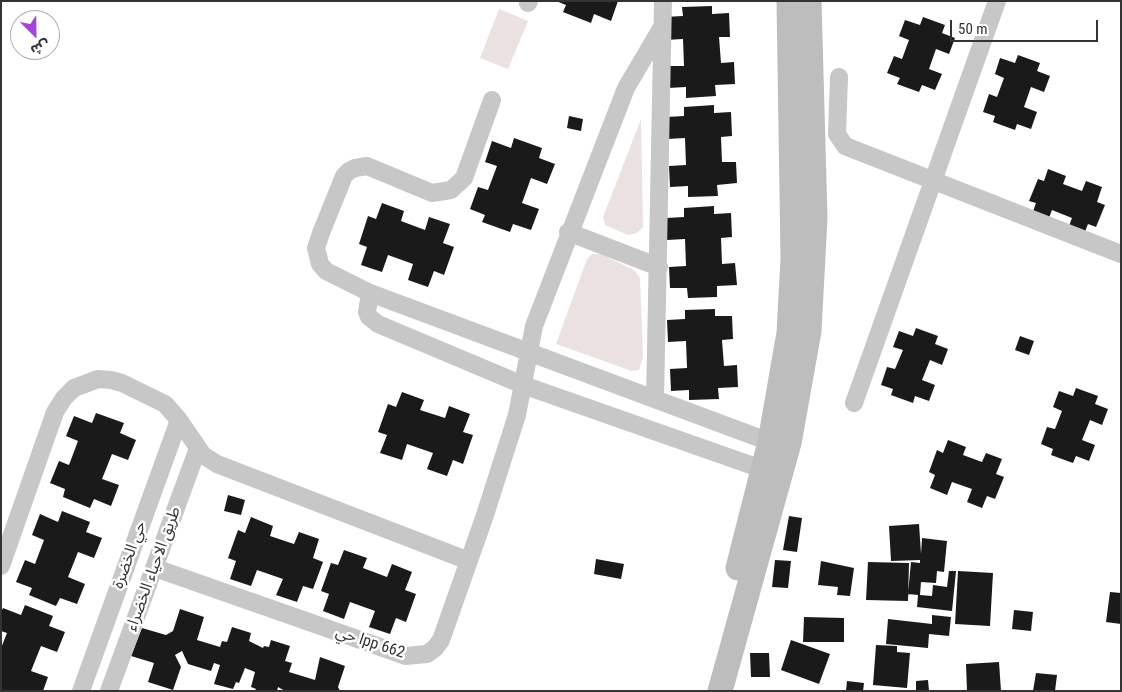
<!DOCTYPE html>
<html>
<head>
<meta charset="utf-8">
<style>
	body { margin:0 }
	#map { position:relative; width:1122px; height:692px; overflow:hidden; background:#fff; font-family:"Roboto Condensed","Noto Sans Arabic",sans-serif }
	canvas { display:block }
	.frame { position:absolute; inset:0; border:2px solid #333; pointer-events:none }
	.north { position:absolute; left:10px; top:10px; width:50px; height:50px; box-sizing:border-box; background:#fff; border:1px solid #adadad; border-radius:50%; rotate:157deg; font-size:14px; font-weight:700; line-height:20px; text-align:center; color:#333 }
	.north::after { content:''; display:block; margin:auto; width:18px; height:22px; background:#a246d8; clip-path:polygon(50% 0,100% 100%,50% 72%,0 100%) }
	.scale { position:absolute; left:950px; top:20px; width:148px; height:22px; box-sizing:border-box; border:2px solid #333; border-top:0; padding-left:6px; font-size:15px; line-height:18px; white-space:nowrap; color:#333; -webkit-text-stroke:4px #fff; paint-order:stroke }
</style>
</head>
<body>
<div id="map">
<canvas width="1122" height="692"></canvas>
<div class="frame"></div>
<div class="north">ش</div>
<div class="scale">50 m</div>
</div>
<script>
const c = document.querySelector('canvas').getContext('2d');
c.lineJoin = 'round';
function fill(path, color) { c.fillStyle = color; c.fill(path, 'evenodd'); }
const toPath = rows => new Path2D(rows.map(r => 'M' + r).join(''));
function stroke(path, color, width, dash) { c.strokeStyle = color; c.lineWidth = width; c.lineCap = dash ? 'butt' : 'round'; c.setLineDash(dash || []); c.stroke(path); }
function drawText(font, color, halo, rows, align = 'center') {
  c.font = font + ' "Roboto Condensed","Noto Sans Arabic",sans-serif'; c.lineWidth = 5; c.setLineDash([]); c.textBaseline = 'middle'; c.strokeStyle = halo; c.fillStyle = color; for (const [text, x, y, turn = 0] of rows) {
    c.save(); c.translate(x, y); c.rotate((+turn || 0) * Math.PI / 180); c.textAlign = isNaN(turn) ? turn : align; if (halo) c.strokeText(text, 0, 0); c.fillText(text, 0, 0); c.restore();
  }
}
fill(toPath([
	[499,9,528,21,508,69,480,58],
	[641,119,643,227,637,233,628,235,605,225,603,217],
	[592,254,601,254,634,270,640,278,643,357,639,370,632,371,556,344,587,259]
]), '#ebe1e0');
fill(toPath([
	[556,1,618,1,611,21,594,14,591,23,563,12,566,5],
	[712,6,712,14,729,13,730,37,719,37,721,63,734,62,735,84,715,85,716,96,686,98,686,87,668,88,667,66,684,66,683,39,665,40,664,17,683,16,682,7],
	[923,17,945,25,942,33,955,38,949,54,936,49,929,69,942,74,935,90,922,85,919,92,897,84,900,78,887,73,894,56,902,59,909,40,899,36,905,20,920,25],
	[1018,55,1040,63,1037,71,1050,76,1044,92,1031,87,1024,107,1037,112,1031,129,1017,124,1015,130,993,122,995,116,983,112,989,94,997,97,1004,78,995,74,1000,58,1015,63],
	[714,105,714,113,731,112,732,136,721,137,722,162,736,162,737,183,717,185,718,196,688,197,688,186,670,187,669,166,686,165,685,138,667,139,666,117,684,116,684,107],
	[569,116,583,119,581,131,567,128],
	[514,138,542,148,539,158,555,164,547,184,531,178,522,203,539,209,531,230,513,224,510,232,482,222,485,215,470,209,478,187,488,190,497,166,485,162,492,141,511,148],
	[1048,169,1066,176,1063,184,1082,191,1086,181,1102,187,1097,202,1105,205,1096,227,1088,224,1083,237,1067,231,1072,218,1052,210,1047,223,1031,217,1036,203,1029,201,1038,179,1044,181],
	[382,203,404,211,401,221,425,230,429,217,450,224,443,243,454,247,444,275,434,271,428,287,408,280,413,264,388,255,382,272,361,265,367,247,359,244,368,216,376,219],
	[714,206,714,214,731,213,732,237,721,238,722,264,735,263,737,285,717,286,717,297,688,298,687,288,670,288,669,267,686,266,685,239,667,240,666,218,684,217,684,208],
	[715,309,715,316,732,316,733,339,722,340,724,366,737,365,738,387,718,388,719,399,689,400,689,390,671,391,670,369,687,368,686,341,668,342,667,320,685,319,685,310],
	[916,328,938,336,935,344,948,349,942,365,930,360,922,380,935,385,929,401,915,396,913,403,891,395,893,389,881,385,887,367,895,369,903,350,893,347,899,331,913,336],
	[1020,336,1034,341,1029,355,1015,350],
	[1076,388,1098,396,1095,404,1108,409,1102,425,1090,420,1082,440,1095,445,1089,461,1076,456,1073,463,1051,455,1053,449,1041,444,1047,427,1055,429,1062,411,1053,407,1059,391,1073,396],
	[402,392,424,400,420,410,445,418,449,406,470,414,463,432,473,435,463,464,453,460,447,476,427,469,433,453,407,444,402,460,380,453,387,435,378,432,388,404,396,407],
	[96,413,124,423,120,433,136,440,128,460,112,454,102,479,119,485,111,506,94,499,90,508,63,497,65,489,50,483,59,461,69,465,78,441,66,436,74,416,92,423],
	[948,440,966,447,963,455,982,462,986,453,1002,459,996,474,1004,477,995,499,987,496,982,508,967,502,972,489,952,482,947,495,930,488,935,475,929,472,937,450,943,453],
	[228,495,245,500,241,515,224,511],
	[62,511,90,522,86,532,102,538,94,558,78,552,68,577,85,584,77,604,60,598,56,606,29,595,32,588,16,582,25,560,35,564,44,540,32,535,40,514,58,522],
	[789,516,802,518,797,552,783,550],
	[251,517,273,526,270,536,294,544,299,532,319,539,313,558,323,562,313,589,303,586,297,602,276,595,283,579,257,570,251,586,230,579,236,561,228,558,238,530,245,533],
	[919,524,921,554,922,538,947,541,944,572,937,571,936,583,921,582,920,595,932,596,933,585,947,587,949,571,956,571,952,611,917,607,918,595,908,594,911,562,920,563,920,560,891,561,889,526],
	[344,550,367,558,363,568,387,577,392,564,412,572,405,590,416,594,406,622,396,618,390,634,369,627,375,611,350,602,344,619,323,611,329,594,321,591,331,563,338,565],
	[596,559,624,564,621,579,594,574],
	[775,560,791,561,788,588,772,587],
	[821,561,854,568,850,596,837,595,838,587,818,585],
	[868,562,909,563,908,601,866,600],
	[958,571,993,573,990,626,955,624],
	[1110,592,1121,593,1121,624,1106,622],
	[25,605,53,616,49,626,65,632,57,652,41,646,31,671,48,677,43,691,1,691,1,648,7,633,1,631,1,612,3,608,21,615],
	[180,609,204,617,197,640,220,647,222,641,227,642,232,627,251,633,249,641,263,648,264,646,269,647,271,640,290,646,285,661,292,663,289,672,315,680,320,657,345,666,338,687,340,691,285,691,278,687,277,691,255,691,256,689,251,687,255,672,245,668,239,683,236,682,233,689,214,684,220,665,214,663,211,671,188,664,182,651,175,655,181,667,173,690,148,682,154,663,131,656,142,628,166,635,173,631],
	[1014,610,1033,612,1031,631,1012,629],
	[932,615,951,617,949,636,929,634,928,648,886,644,888,619,932,624],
	[804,617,844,618,844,642,803,642],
	[791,640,830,654,819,684,781,670],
	[876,645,897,646,897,652,910,653,907,688,873,685],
	[750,653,769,653,770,677,751,677],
	[999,662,1001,691,967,691,966,664],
	[1036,673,1057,675,1055,691,1033,691],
	[928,680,929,691,916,691,916,681],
	[847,681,864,683,863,691,846,691]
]), '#1a1a1a');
stroke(toPath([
	[528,3,529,1],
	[839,77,837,134,845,146,1121,254],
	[492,100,464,178,451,190,432,193,367,166,355,168,349,171,344,176,321,233,316,248,320,264,326,271,370,293,770,442],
	[568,232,659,267],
	[370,293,367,312,369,317,378,324,523,385,762,469],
	[655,399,663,1],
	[854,403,997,1],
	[1,566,55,412,64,398,74,388,98,379,111,380,122,383,165,404,179,420,203,455,217,464,469,561],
	[155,568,406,656,427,654,435,648,441,640,484,518,517,415,534,326,626,88,662,27],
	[81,691,179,420],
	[109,691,198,448]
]), '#c7c7c7', 18);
stroke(toPath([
	[738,568,770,442,789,333,793,259,789,1],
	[720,691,789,443,809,331,815,218,809,1]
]), '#bdbdbd', 25);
drawText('16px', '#333', '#fff', [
	["حي الخضرة",130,555,-70],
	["طريق الاحياء الخضراء",154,569,-70],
	["حي lpp 662",370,643,18]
]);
</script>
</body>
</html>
